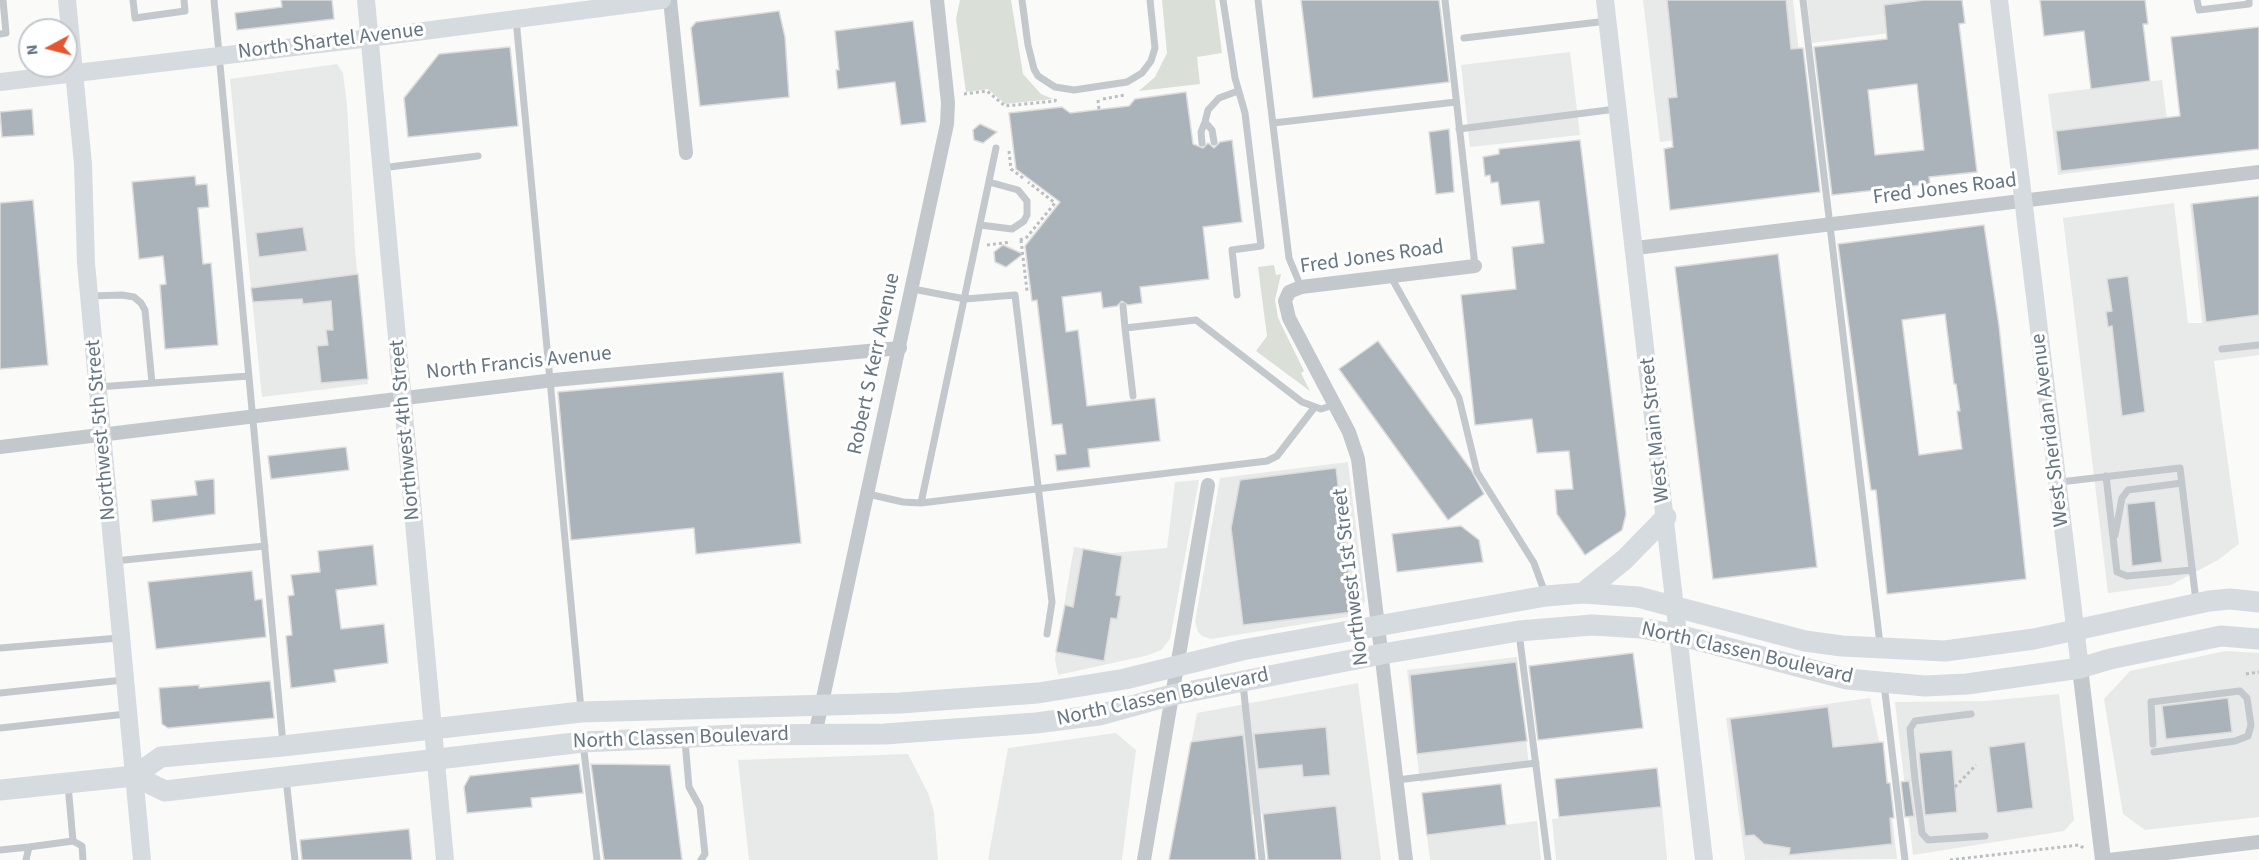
<!DOCTYPE html>
<html>
<head>
<meta charset="utf-8">
<style>
	body { margin:0 }
	#map { position:relative; width:2259px; height:860px; overflow:hidden; background:#fafaf8; font-family:"Source Sans 3",sans-serif }
	canvas { display:block }
	.north { position:absolute; left:18px; top:18px; width:60px; height:60px; box-sizing:border-box; background:#fff; border:2px solid #c1c8cd; border-radius:50%; rotate:263deg; font-size:16px; font-weight:700; line-height:24px; text-align:center; color:#657683 }
	.north::after { content:''; display:block; margin:auto; width:21px; height:27px; background:#e4572e; clip-path:polygon(50% 0,100% 100%,50% 72%,0 100%) }
</style>
</head>
<body>
<div id="map">
<canvas width="2259" height="860"></canvas>
<div class="north">N</div>
</div>
<script>
const c = document.querySelector('canvas').getContext('2d');
c.lineJoin = 'round';
function fill(path, color) { c.fillStyle = color; c.fill(path, 'evenodd'); }
const toPath = rows => new Path2D(rows.map(r => 'M' + r).join(''));
function stroke(path, color, width, dash) { c.strokeStyle = color; c.lineWidth = width; c.lineCap = dash ? 'butt' : 'round'; c.setLineDash(dash || []); c.stroke(path); }
function drawText(font, color, halo, rows, align = 'center') {
  c.font = font + ' "Source Sans 3",sans-serif'; c.lineWidth = 6; c.setLineDash([]); c.textBaseline = 'middle'; c.strokeStyle = halo; c.fillStyle = color; for (const [text, x, y, turn = 0] of rows) {
    c.save(); c.translate(x, y); c.rotate((+turn || 0) * Math.PI / 180); c.textAlign = isNaN(turn) ? turn : align; if (halo) c.strokeText(text, 0, 0); c.fillText(text, 0, 0); c.restore();
  }
}
fill(toPath([
	[1643,0,1793,0,1807,122,1660,142],
	[1807,0,1962,0,1965,23,1812,43],
	[1570,52,1580,135,1470,147,1461,65],
	[337,64,343,73,347,105,355,250,368,384,262,397,230,79],
	[2162,80,2172,160,2058,175,2048,94],
	[2259,196,2259,355,2214,361,2239,544,2218,560,2171,585,2108,593,2063,218,2174,203,2188,323,2202,323,2190,204],
	[1348,462,1365,600,1362,611,1353,616,1211,639,1202,636,1198,632,1195,622,1220,478],
	[1199,480,1170,639,1161,650,1149,655,1058,675,1055,659,1074,547,1112,553,1167,548,1175,482],
	[2226,651,2259,653,2259,817,2145,830,2123,814,2104,699,2130,671],
	[1517,657,1529,766,1420,782,1407,670],
	[1358,683,1381,860,1270,860,1263,813,1250,815,1256,860,1169,860,1197,713],
	[2059,694,2074,820,2064,831,1913,855,1895,702,1986,701],
	[1870,698,1879,741,1883,742,1897,859,1745,860,1726,718],
	[1116,733,1136,750,1122,860,988,860,1008,748],
	[908,754,928,793,934,812,938,860,749,860,738,760],
	[1662,806,1667,860,1556,860,1552,819],
	[1537,821,1541,860,1430,860,1427,835]
]), '#e8e9e9');
fill(toPath([
	[960,0,1011,0,1023,74,1041,94,1053,99,1005,104,988,89,966,92,956,19],
	[1162,0,1215,0,1222,53,1197,57,1200,84,1139,91,1155,77,1167,53],
	[1274,265,1276,275,1281,274,1275,300,1278,318,1304,371,1301,373,1310,391,1256,351,1267,336,1258,267]
]), '#dadfd7');
const building = toPath([
	[281,0,332,0,334,19,237,30,235,13,282,7,281,0],
	[1301,0,1439,0,1449,82,1313,98,1301,0],
	[1667,0,1786,0,1791,49,1803,48,1820,192,1670,210,1664,149,1673,147,1668,98,1677,97,1667,0],
	[1924,0,1962,0,1965,23,1959,24,1977,172,1929,177,1930,184,1832,195,1814,47,1887,39,1884,5,1924,0],
	[1917,84,1924,150,1875,155,1868,90,1917,84],
	[2040,0,2145,0,2148,24,2143,24,2150,81,2091,89,2084,31,2044,36,2040,0],
	[779,11,785,37,789,97,700,106,691,28,696,22,779,11],
	[913,21,926,122,901,125,895,82,838,89,836,70,839,70,835,31,913,21],
	[2259,27,2259,149,2061,171,2056,131,2180,116,2171,37,2259,27],
	[510,47,518,126,408,137,404,98,439,54,510,47],
	[1186,92,1193,144,1203,148,1208,143,1214,148,1220,142,1232,140,1242,222,1203,227,1209,279,1140,287,1142,303,1128,305,1122,301,1117,306,1103,308,1101,292,1062,297,1066,332,1078,330,1087,406,1155,398,1160,441,1088,449,1090,467,1057,471,1055,455,1066,454,1062,424,1052,425,1037,300,1032,301,1025,246,1060,202,1016,169,1009,113,1062,107,1070,113,1129,106,1135,99,1186,92],
	[32,109,34,135,2,137,0,112,32,109],
	[980,124,997,132,983,143,974,140,973,130,980,124],
	[1449,129,1454,192,1436,194,1429,132,1449,129],
	[1580,140,1626,514,1622,530,1585,555,1557,514,1555,490,1573,489,1569,451,1537,453,1532,419,1475,425,1461,295,1516,289,1512,247,1544,243,1539,201,1501,205,1498,182,1491,183,1490,175,1485,176,1483,157,1499,154,1499,149,1580,140],
	[195,176,196,185,207,184,209,207,198,208,203,264,211,263,218,345,165,349,160,285,166,284,163,256,139,259,132,182,195,176],
	[2259,196,2259,315,2206,322,2192,204,2259,196],
	[33,200,48,365,0,369,0,203,33,200],
	[1984,225,1999,326,2026,579,1887,594,1876,490,1871,490,1838,244,1984,225],
	[1945,314,1954,384,1956,384,1960,411,1957,411,1962,449,1919,455,1902,320,1945,314],
	[303,227,307,251,259,257,256,233,303,227],
	[1003,245,1023,254,1006,267,995,262,994,252,1003,245],
	[1778,254,1817,567,1713,579,1675,267,1778,254],
	[358,274,368,379,321,383,317,346,328,345,326,330,333,330,331,301,303,304,302,299,253,302,251,288,358,274],
	[2128,276,2145,412,2122,416,2112,326,2108,327,2106,312,2112,311,2107,279,2128,276],
	[1378,341,1471,470,1484,494,1448,520,1339,369,1378,341],
	[783,372,801,543,696,554,694,528,571,540,558,392,783,372],
	[346,447,349,470,271,479,268,456,346,447],
	[1336,468,1353,612,1243,625,1231,528,1240,480,1336,468],
	[214,479,215,514,153,522,151,500,197,495,195,481,214,479],
	[2155,501,2162,562,2132,566,2127,504,2155,501],
	[1461,526,1479,540,1483,562,1397,572,1392,534,1461,526],
	[373,545,377,585,336,590,341,629,384,624,388,663,334,670,336,682,291,688,286,636,292,635,288,596,294,595,291,575,320,572,318,551,373,545],
	[1083,549,1122,556,1116,595,1121,596,1117,619,1111,618,1104,661,1056,652,1065,605,1073,607,1083,549],
	[252,571,255,600,262,599,266,637,156,649,148,582,252,571],
	[1633,653,1643,728,1538,740,1529,666,1633,653],
	[1516,662,1527,741,1417,754,1410,675,1516,662],
	[270,681,274,718,168,728,162,724,159,688,199,685,199,688,270,681],
	[2228,698,2232,732,2166,739,2162,706,2228,698],
	[1828,707,1833,747,1883,742,1887,783,1890,783,1894,818,1890,818,1892,844,1789,855,1790,848,1764,844,1754,835,1745,836,1730,719,1828,707],
	[1326,727,1330,775,1303,777,1302,765,1258,769,1254,734,1326,727],
	[1243,735,1256,860,1169,860,1191,742,1243,735],
	[2025,742,2033,808,1997,813,1989,747,2025,742],
	[1952,750,1957,812,1925,815,1919,753,1952,750],
	[579,764,583,793,531,798,532,807,467,813,464,787,470,776,579,764],
	[591,764,670,765,682,860,604,860,591,764],
	[1657,768,1661,807,1559,817,1555,779,1657,768],
	[1909,781,1914,816,1905,817,1901,782,1909,781],
	[1501,784,1506,825,1427,835,1422,793,1501,784],
	[1336,806,1342,860,1268,860,1263,814,1336,806],
	[409,829,412,860,302,860,300,840,409,829]
]);
fill(building, '#aab3b9');
stroke(building, '#dcdcda', 1.5);
stroke(toPath([
	[964,94,987,91,1005,106,1055,101,1056,98],
	[1103,99,1125,95],
	[1098,100,1099,110],
	[1009,151,1011,169,1023,178],
	[1020,240,1027,237,1055,203,1028,182],
	[1021,240,1027,291],
	[987,245,1011,242],
	[2246,674,2259,672],
	[1955,787,1976,765],
	[1950,860,2079,845,2085,849]
]), '#bbbfc2', 3, [3, 3]);
stroke(toPath([
	[133,0,135,18,185,11,184,0],
	[214,0,283,744],
	[1022,0,1028,45,1034,69,1038,76,1055,87,1074,90,1127,82,1142,73,1151,61,1155,48,1150,0],
	[1223,0,1235,78,1245,113,1261,246,1232,250,1237,295],
	[1258,0,1289,258,1301,287],
	[1445,0,1475,266],
	[1803,0,1880,644],
	[2197,0,2199,10,2249,4,2249,0],
	[516,19,581,709],
	[0,34,6,33,3,0],
	[1464,38,1607,21],
	[1273,123,1456,102],
	[1459,129,1616,109],
	[1214,142,1212,130,1205,122,1208,110,1219,98,1238,91],
	[1202,143,1201,132,1205,122],
	[381,168,478,156],
	[980,225,1012,229,1024,221,1027,215,1027,201,1018,190,989,182],
	[1391,277,1459,398,1477,472,1534,563,1545,593],
	[913,289,965,299,1015,295,1052,602,1047,634],
	[90,296,122,295,134,297,141,303,145,310,152,383],
	[1123,306,1125,328,1196,320,1302,402,1321,409,1334,405],
	[1125,328,1133,396],
	[2222,349,2259,345],
	[98,387,249,376],
	[2106,476,2117,572,2127,576,2192,570],
	[2060,482,2180,468,2196,601],
	[868,494,903,502,921,503,1267,461,1277,456,1314,408],
	[921,503,996,148],
	[2115,535,2122,498,2128,490,2182,483],
	[114,561,265,546],
	[1519,633,1548,860],
	[0,648,119,638],
	[1243,684,1262,860],
	[1884,684,1905,860],
	[0,693,123,680],
	[1971,714,1915,721,1910,729,1915,780,1922,833,1928,840,1985,836],
	[0,728,126,714],
	[685,741,689,787,700,807,705,854,701,860],
	[583,743,597,860],
	[2153,744,2151,702,2240,691,2247,698,2251,725,2248,736,2235,741,2154,752],
	[286,779,295,860],
	[1397,780,1536,763],
	[73,841,82,846,83,860],
	[0,850,29,847],
	[26,860,29,847,73,841,68,785]
]), '#c3c8cc', 7);
stroke(toPath([
	[670,0,686,153],
	[1636,248,2259,172],
	[0,447,554,380,900,348],
	[815,735,947,124,948,103,937,0],
	[1144,860,1208,485],
	[1406,860,1358,459,1349,432,1289,318,1285,301,1289,292,1301,287,1475,266],
	[2109,860,2259,842]
]), '#c3c8cc', 14);
stroke(toPath([
	[2080,668,2103,860]
]), '#c3c8cc', 16);
stroke(toPath([
	[67,0,83,164,86,263,142,860],
	[366,0,445,860],
	[1605,0,1704,860],
	[1999,0,2080,668],
	[0,82,370,38,662,0]
]), '#d6dbdf', 18);
stroke(toPath([
	[1583,593,1625,559,1666,517],
	[134,776,165,791,583,742,736,735,885,734,1036,723,1099,715,1172,695,1382,654,1519,631,1592,625,1641,628,1678,635,1847,679,1925,686,1967,684,2080,668,2110,659,2221,636,2259,639],
	[0,790,134,776,161,757,283,746,581,712,900,703,1038,693,1125,679,1242,650,1546,596,1583,593,1638,597,1805,641,1842,646,1945,651,2034,639,2209,601,2230,599,2259,602]
]), '#d6dbdf', 21);
drawText('21px', '#657683', '#fff', [
	["North Shartel Avenue",331,42,-7],
	["Fred Jones Road",1945,190,-7],
	["Fred Jones Road",1372,258,-8],
	["North Francis Avenue",519,364,-6],
	["Robert S Kerr Avenue",875,364,-78],
	["Northwest 5th Street",102,430,-95],
	["Northwest 4th Street",406,430,-95],
	["West Main Street",1656,430,-96],
	["West Sheridan Avenue",2051,430,-97],
	["Northwest 1st Street",1352,577,-97],
	["North Classen Boulevard",1747,654,13],
	["North Classen Boulevard",1163,698,-12],
	["North Classen Boulevard",681,739,-2]
]);
</script>
</body>
</html>
